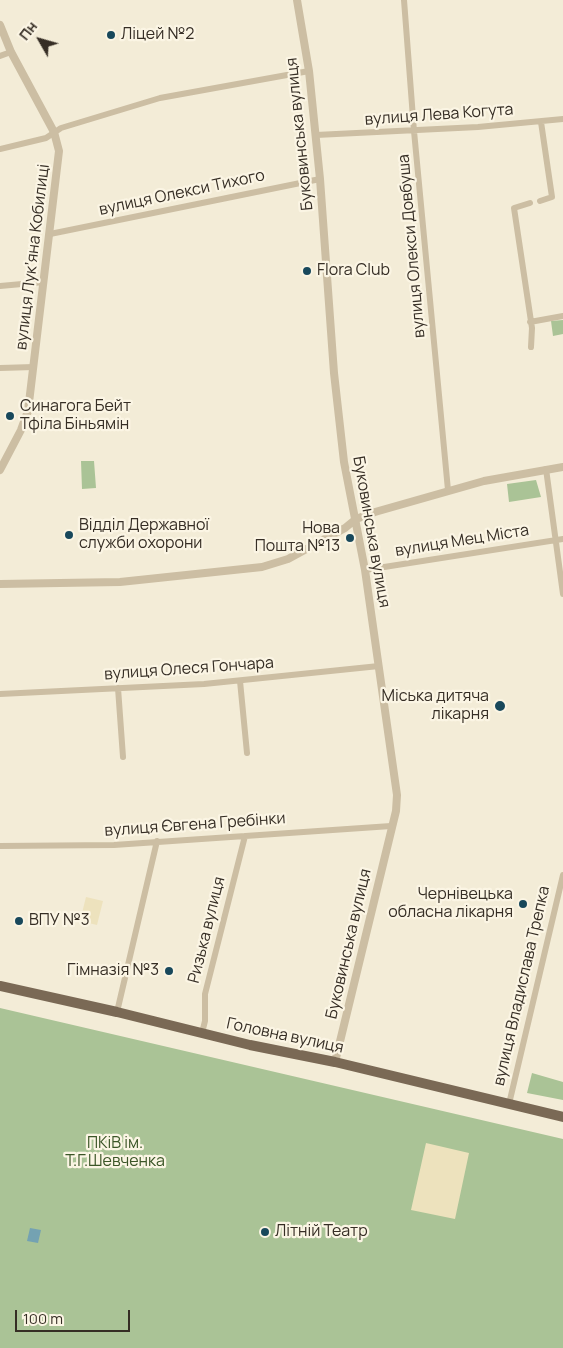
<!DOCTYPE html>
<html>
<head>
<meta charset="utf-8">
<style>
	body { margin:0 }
	#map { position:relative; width:563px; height:1348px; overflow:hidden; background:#f3ecd7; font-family:Manrope,sans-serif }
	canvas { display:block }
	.north { position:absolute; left:15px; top:15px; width:50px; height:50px; -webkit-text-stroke:4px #fbf5e4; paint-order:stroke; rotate:308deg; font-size:14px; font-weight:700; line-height:20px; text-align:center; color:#362e25 }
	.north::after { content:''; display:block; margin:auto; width:18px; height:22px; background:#362e25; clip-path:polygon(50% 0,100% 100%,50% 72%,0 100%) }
	.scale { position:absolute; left:15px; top:1310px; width:115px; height:22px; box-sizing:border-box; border:2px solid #362e25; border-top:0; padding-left:6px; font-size:15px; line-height:18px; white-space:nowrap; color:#362e25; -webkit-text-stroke:4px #fbf5e4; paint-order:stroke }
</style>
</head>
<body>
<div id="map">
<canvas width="563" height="1348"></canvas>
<div class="north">Пн</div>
<div class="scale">100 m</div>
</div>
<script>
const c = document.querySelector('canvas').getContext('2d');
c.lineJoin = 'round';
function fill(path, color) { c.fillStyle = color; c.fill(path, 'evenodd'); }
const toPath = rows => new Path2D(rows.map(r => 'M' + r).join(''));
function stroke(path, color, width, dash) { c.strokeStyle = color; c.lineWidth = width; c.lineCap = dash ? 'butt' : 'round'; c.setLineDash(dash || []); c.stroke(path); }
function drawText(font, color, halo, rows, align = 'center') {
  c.font = font + ' Manrope,sans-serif'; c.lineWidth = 4.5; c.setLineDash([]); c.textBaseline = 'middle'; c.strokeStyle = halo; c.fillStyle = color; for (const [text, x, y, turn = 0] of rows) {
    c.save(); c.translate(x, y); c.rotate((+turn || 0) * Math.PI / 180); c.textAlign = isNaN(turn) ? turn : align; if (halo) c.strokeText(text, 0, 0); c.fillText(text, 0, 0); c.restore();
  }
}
fill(toPath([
	[563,320,563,334,553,336,551,321],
	[81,461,94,461,96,488,82,489],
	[536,480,541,497,509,502,507,484],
	[0,1008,563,1139,563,1348,0,1348],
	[532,1073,563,1082,563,1100,527,1093]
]), '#aac396');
fill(toPath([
	[86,897,103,901,97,925,80,921],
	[426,1143,469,1153,455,1219,411,1210]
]), '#ede2bd');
fill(toPath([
	[30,1228,41,1230,38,1243,27,1241]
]), '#74a2b2');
stroke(toPath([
	[404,0,414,131,448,490],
	[0,56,11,52],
	[316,135,478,127,563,119],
	[0,149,46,138,61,128,160,98,309,71],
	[540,201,552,197,541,122],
	[530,203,514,208,532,328,531,347],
	[50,234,320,179],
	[0,286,44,282],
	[530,322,563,316],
	[0,368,34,367],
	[546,469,563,594],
	[365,570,563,539],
	[240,681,247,753],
	[118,688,123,757],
	[0,694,204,684,379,666],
	[0,846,114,845,391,826],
	[117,1012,157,841],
	[202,1033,205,1021,205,994,245,836],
	[509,1104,563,875]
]), '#ccbea3', 6);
stroke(toPath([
	[297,0,309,71,320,179,334,373,344,462,365,570,397,795,396,811,335,1062],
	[0,25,11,52,54,132,59,151,28,411,21,430,0,470],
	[0,584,120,582,262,567,288,559,345,528,356,519,375,512,484,481,563,467]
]), '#ccbea3', 8);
stroke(toPath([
	[0,986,117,1012,250,1045,335,1062,563,1117]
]), '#7a6955', 10);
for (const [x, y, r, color] of [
	[111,35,5,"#18485b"],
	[307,271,5,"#18485b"],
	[10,416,5,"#18485b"],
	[69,535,5,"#18485b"],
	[350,538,5,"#18485b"],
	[500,706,6,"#18485b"],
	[523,904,5,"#18485b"],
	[19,921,5,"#18485b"],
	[169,971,5,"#18485b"],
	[265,1232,5,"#18485b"]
]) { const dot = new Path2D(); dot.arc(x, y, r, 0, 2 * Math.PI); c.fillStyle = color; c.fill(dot); stroke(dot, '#fbf5e4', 2); }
drawText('16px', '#362e25', '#fbf5e4', [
	["Ліцей №2",121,35],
	["Flora Club",317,271],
	["Синагога Бейт",20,407],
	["Тфіла Біньямін",20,425],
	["Відділ Державної",79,526],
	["служби охорони",79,544],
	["Нова",340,529,"right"],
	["Пошта №13",340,547,"right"],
	["Міська дитяча",489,697,"right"],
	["лікарня",489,715,"right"],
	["Чернівецька",513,895,"right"],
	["обласна лікарня",513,913,"right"],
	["ВПУ №3",29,921],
	["Гімназія №3",159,971,"right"],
	["Літній Театр",275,1232]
], 'left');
drawText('16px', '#362e25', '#fbf5e4', [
	["вулиця Лева Когута",439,115,-4],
	["Буковинська вулиця",300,134,-96],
	["вулиця Олекси Тихого",182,193,-12],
	["вулиця Олекси Довбуша",412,246,-95],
	["вулиця Лукʼяна Кобилиці",33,257,-83],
	["Буковинська вулиця",371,532,80],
	["вулиця Мец Міста",462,541,-9],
	["вулиця Олеся Гончара",189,669,-4],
	["вулиця Євгена Гребінки",195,825,-4],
	["Ризька вулиця",207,930,-76],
	["Буковинська вулиця",349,944,-77],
	["вулиця Владислава Трепка",522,986,-77],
	["Головна вулиця",285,1036,12]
]);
drawText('16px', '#3b5627', '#fbf5e4', [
	["ПКіВ ім.",115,1144],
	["Т.Г.Шевченка",115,1162]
]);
</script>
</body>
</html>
